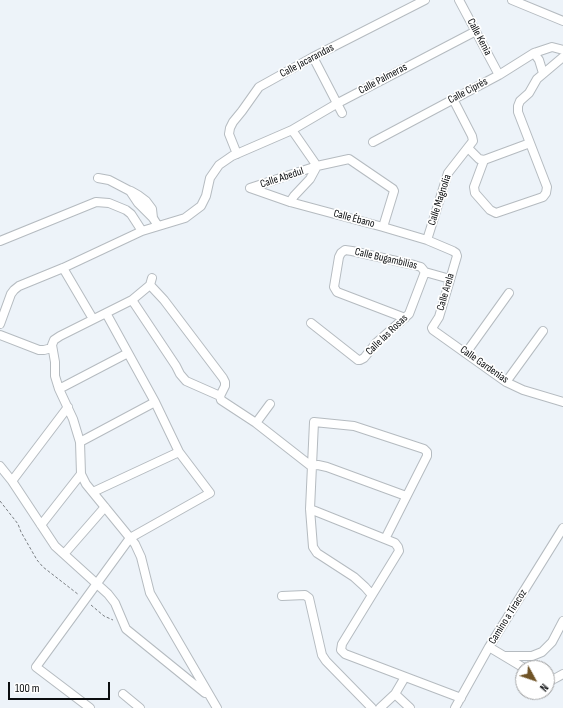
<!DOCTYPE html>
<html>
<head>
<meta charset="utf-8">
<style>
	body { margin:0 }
	#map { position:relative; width:563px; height:708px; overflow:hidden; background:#edf3f9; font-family:"Sofia Sans Condensed",sans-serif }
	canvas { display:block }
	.north { position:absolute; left:515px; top:660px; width:40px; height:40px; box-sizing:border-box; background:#fff; border:1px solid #9d9e9f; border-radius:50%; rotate:130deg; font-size:11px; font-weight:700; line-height:16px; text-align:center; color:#0b0d0f }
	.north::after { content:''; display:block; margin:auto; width:14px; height:18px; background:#6f5326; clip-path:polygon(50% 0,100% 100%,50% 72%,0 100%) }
	.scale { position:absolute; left:8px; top:682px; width:102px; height:18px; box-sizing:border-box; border:2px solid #0b0d0f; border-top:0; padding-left:5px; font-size:12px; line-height:14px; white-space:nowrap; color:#0b0d0f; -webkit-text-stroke:3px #fff; paint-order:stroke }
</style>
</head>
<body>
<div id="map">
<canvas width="563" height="708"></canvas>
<div class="north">N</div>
<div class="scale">100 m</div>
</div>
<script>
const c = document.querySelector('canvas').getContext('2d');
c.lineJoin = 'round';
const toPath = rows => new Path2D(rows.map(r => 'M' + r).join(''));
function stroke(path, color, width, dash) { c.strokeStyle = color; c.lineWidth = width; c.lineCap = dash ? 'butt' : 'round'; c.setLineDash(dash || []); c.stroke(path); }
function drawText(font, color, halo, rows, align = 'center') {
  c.font = font + ' "Sofia Sans Condensed",sans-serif'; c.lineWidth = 3.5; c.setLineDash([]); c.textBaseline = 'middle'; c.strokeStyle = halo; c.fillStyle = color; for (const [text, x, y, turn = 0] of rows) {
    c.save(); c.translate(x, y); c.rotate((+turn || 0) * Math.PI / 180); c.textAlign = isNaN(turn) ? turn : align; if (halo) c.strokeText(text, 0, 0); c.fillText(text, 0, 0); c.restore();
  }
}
const minor = toPath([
	[459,0,499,75],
	[512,0,563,21],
	[534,53,539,60,543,73],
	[313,57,342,113],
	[292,130,317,166],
	[373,142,499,75,534,53,552,47,563,50],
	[468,148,479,159,484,160,530,143],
	[237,154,229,134,230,128,233,122,242,111,259,87,313,57,425,0],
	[484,160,474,187,475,193,490,210,496,213,543,197,546,193,547,187,518,112,518,106,520,101,529,93,537,79,563,57],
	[98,178,109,180,130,191,138,203,153,218,158,226],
	[250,188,290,202,383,227,427,240,453,251,456,253,457,256,439,317,432,328,433,330,506,382,523,390,563,402],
	[250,188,317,166,349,159,393,189,394,191,383,227],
	[131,191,138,195,146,201,152,209,153,218],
	[290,202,294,196,310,179,317,166],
	[427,240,448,173,473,141,472,136,453,99],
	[0,241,96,202,109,203,126,210,131,214,142,231],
	[63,268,93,319],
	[152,278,150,285,132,300,60,336,54,340,52,345,55,362,55,376,59,389,73,419,80,442,81,474,86,484,135,544,141,557,150,593,217,708],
	[150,285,164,300,223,378,225,382,225,386,220,396,221,400,224,402,256,423,311,466,318,465,327,467,406,496],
	[132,300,176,366,180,374,186,381,220,396],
	[405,318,337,292,334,287,339,257,341,253,345,250,352,251,414,265,421,267,425,272,450,279],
	[311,323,358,360,360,360,364,358,376,343,409,314,425,272],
	[0,324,11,294,14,290,19,286,63,268,142,231,185,218,201,206,206,196,210,178,219,165,232,156,292,130,338,103,476,31],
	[0,335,39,350,44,350,52,348],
	[466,353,509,293],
	[506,382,543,331],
	[59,389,128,353],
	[68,407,12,481,55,546,108,594,115,603,126,629,205,693],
	[256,423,270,404],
	[80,442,155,402],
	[0,466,12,481],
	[93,492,179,452],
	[310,509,395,543,398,547,399,551,342,644,341,650,345,654,461,698],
	[41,525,81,474],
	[64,554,105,507],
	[372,595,365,587,354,577,317,553,313,547,310,509,314,422,354,426,424,449,427,452,427,456,385,539],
	[282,596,305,595,309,598,322,655,326,661,372,708],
	[489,647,524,668],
	[505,656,532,656,542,652,552,642,563,621],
	[547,679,554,679,563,674],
	[123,694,140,708],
	[395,694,410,708],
	[90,708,36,667,130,538,210,493,179,452,155,402,106,313],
	[380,708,395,694,405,677],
	[455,708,489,647,563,528]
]);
stroke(minor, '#b5bbc0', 10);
stroke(toPath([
	[0,501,18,524,21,532,37,560,43,567,79,595],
	[91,605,104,616,113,620]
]), '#7b7f83', 1, [3, 2]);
stroke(minor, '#fff', 8);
drawText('11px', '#0b0d0f', '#fff', [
	["Calle Kenia",479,37,62],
	["Calle Jacarandas",307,61,-28],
	["Calle Palmeras",383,79,-28],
	["Calle Ciprés",468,91,-28],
	["Calle Abedul",282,178,-18],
	["Calle Magnolia",440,200,-72],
	["Calle Ébano",354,219,15],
	["Calle Bugambilias",386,259,13],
	["Calle Arela",446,292,-74],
	["Calle las Rosas",387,335,-44],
	["Calle Gardenias",484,365,35],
	["Camino a Tiracoz",508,617,-58]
]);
</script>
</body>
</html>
